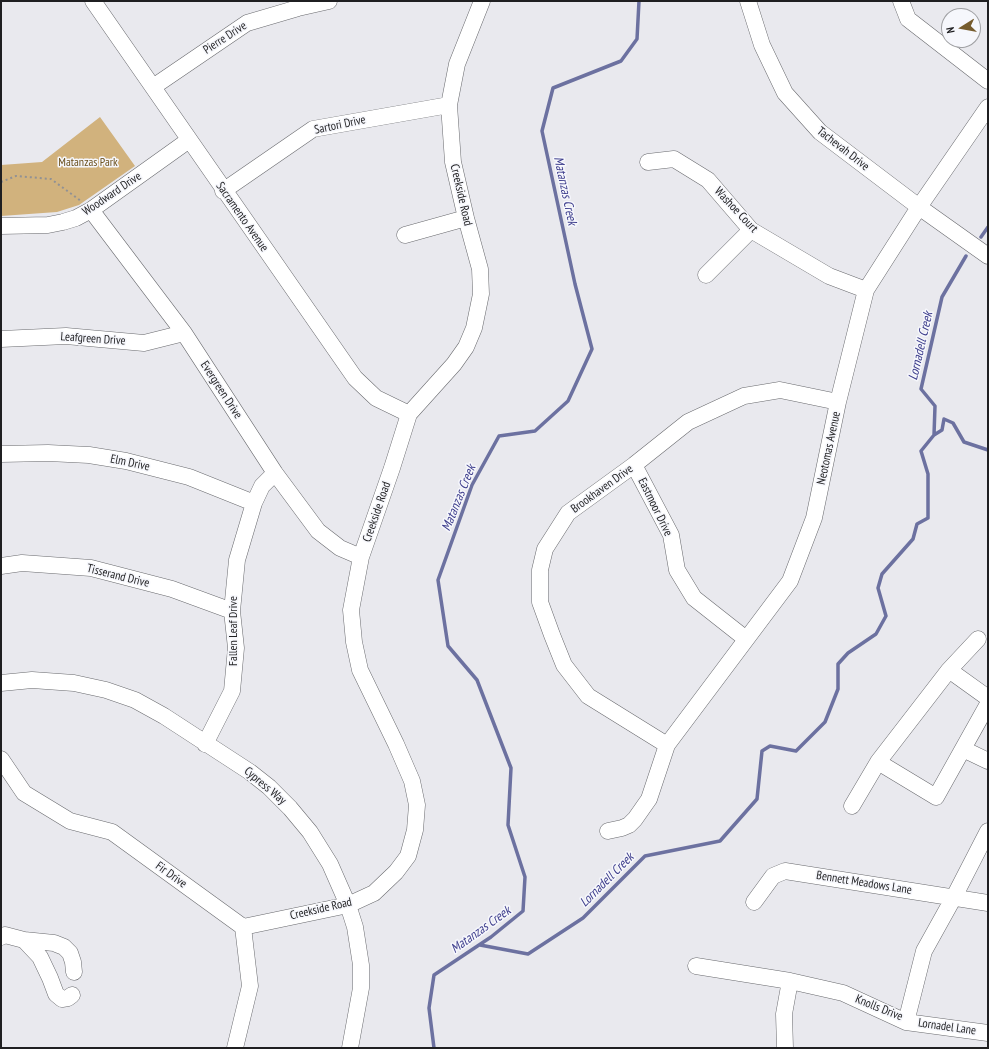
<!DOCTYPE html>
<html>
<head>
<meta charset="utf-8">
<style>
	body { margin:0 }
	#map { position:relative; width:989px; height:1049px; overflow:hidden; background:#e9e9ee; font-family:"PT Sans Narrow",sans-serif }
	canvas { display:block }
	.frame { position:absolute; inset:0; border:2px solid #1f1f21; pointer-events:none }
	.north { position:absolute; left:941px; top:8px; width:40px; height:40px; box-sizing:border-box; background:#f6f7fc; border:1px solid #a0a1a4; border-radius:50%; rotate:259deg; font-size:11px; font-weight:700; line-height:16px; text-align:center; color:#1f1f21 }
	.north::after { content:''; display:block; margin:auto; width:14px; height:18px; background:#765c2e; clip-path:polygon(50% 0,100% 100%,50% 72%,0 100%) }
</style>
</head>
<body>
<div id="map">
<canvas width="989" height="1049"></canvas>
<div class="frame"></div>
<div class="north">N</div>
</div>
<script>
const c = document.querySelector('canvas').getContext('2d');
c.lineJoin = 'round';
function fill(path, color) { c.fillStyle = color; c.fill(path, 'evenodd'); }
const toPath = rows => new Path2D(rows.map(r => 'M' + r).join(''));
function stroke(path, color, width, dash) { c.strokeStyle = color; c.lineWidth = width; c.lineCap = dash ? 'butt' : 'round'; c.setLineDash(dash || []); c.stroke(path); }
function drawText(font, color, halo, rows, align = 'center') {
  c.font = font + ' "PT Sans Narrow",sans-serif'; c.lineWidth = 3; c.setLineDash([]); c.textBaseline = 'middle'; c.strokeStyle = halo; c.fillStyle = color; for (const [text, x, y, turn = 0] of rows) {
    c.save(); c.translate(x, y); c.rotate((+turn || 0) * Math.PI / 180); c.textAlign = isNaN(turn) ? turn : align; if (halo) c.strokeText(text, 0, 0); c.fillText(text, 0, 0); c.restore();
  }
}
fill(toPath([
	[100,117,135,166,79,205,57,212,1,216,1,165,42,162]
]), '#d1b27d');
stroke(toPath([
	[981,237,988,227],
	[934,435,942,430,944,419,953,423,964,442,988,450],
	[480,945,528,954,583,918,645,856,720,841,757,799,762,751,770,746,796,751,825,722,838,689,838,664,848,653,876,634,886,616,878,588,882,574,913,539,917,524,928,518,928,474,921,451,934,435,935,406,921,389,942,297,966,256],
	[434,1048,429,1008,434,975,491,937,523,911,525,877,508,825,511,768,477,680,448,646,438,580,472,485,499,436,535,431,568,401,592,349,575,284,542,131,553,88,621,61,637,39,639,1]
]), '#6c71a0', 3.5);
const minor = toPath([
	[93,1,355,378,376,398,409,414],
	[748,1,762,45,785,93,820,132,919,207,988,256],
	[901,1,908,19,988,81],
	[153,87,247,23,298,8,329,1],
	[648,162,674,159,708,180,751,230,829,276,866,290],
	[223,191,313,129,449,105],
	[91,210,184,333,275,473,318,531,340,548,361,557],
	[1,226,48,225,63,222,76,218,91,210,189,140],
	[405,235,466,218],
	[706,275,751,230],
	[1,339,66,336,144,343,184,333],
	[1,454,48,453,89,455,126,461,189,477,254,503],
	[634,465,671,535,677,570,694,598,746,639],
	[1,566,22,563,91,568,172,589,232,611],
	[949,670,988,698],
	[1,683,32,680,74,683,106,690,135,700,164,716,250,772,269,787,290,808,310,832,330,864,348,905,355,927,361,965,361,988,350,1048],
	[205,744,232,691,236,648,232,611,237,560,254,503,262,486,275,473],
	[667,745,588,696,564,665,552,635,540,602,540,570,545,549,568,513,634,465,688,422,744,396,780,390,838,402],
	[963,749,988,761],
	[1,759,24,793,70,821,112,832,243,927,250,986,235,1048],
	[878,762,936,797,988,704],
	[852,806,878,762,949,670,978,639],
	[608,831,622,828,629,825,635,819,649,799,667,745,790,581,814,518,838,402,866,290,919,207,988,107],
	[754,902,773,876,785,871,988,903],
	[243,927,348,905,374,893,396,872,408,856,415,830,417,805,412,781,396,744,360,670,354,642,351,610,361,557,392,468,409,414,454,364,466,347,474,328,481,294,480,269,466,218,453,162,449,105,457,64,482,1],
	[1,937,5,935,24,940,40,957,50,978,56,994,62,999,68,998,72,995],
	[24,940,54,943,64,947,70,953,73,962,74,972],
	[696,966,790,981,843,993,906,1022,988,1033],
	[906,1022,924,951,954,897,988,831],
	[785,1048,784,1014,790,981]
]);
stroke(minor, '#696a6e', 17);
stroke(toPath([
	[1,182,16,176,51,179,81,201]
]), '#919194', 2, [2, 3]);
stroke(minor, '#fff', 16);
drawText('12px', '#1f1f21', '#f6f7fc', [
	["Pierre Drive",225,38,-33],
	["Sartori Drive",340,125,-12],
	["Tachevah Drive",843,149,38],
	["Woodward Drive",112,194,-34],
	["Creekside Road",461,195,77],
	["Washoe Court",736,210,47],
	["Sacramento Avenue",242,217,55],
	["Leafgreen Drive",93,339,4],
	["Evergreen Drive",221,390,57],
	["Neotomas Avenue",829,448,-78],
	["Elm Drive",130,463,12],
	["Brookhaven Drive",602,489,-36],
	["Eastmoor Drive",655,507,64],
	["Creekside Road",377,512,-71],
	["Tisserand Drive",118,576,14],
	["Fallen Leaf Drive",234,631,-90],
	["Cypress Way",265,786,40],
	["Fir Drive",171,875,36],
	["Bennett Meadows Lane",864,883,9],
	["Creekside Road",321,909,-13],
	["Knolls Drive",879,1008,22],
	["Lornadel Lane",947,1027,8]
]);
drawText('12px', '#6b501d', '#f6f7fc', [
	["Matanzas Park",88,163]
]);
drawText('italic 13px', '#3c3c8b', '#f6f7fc', [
	["Matanzas Creek",565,191,78],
	["Lornadell Creek",921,346,-77],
	["Matanzas Creek",459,498,-68],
	["Lornadell Creek",607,880,-45],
	["Matanzas Creek",481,930,-36]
]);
</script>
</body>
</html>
